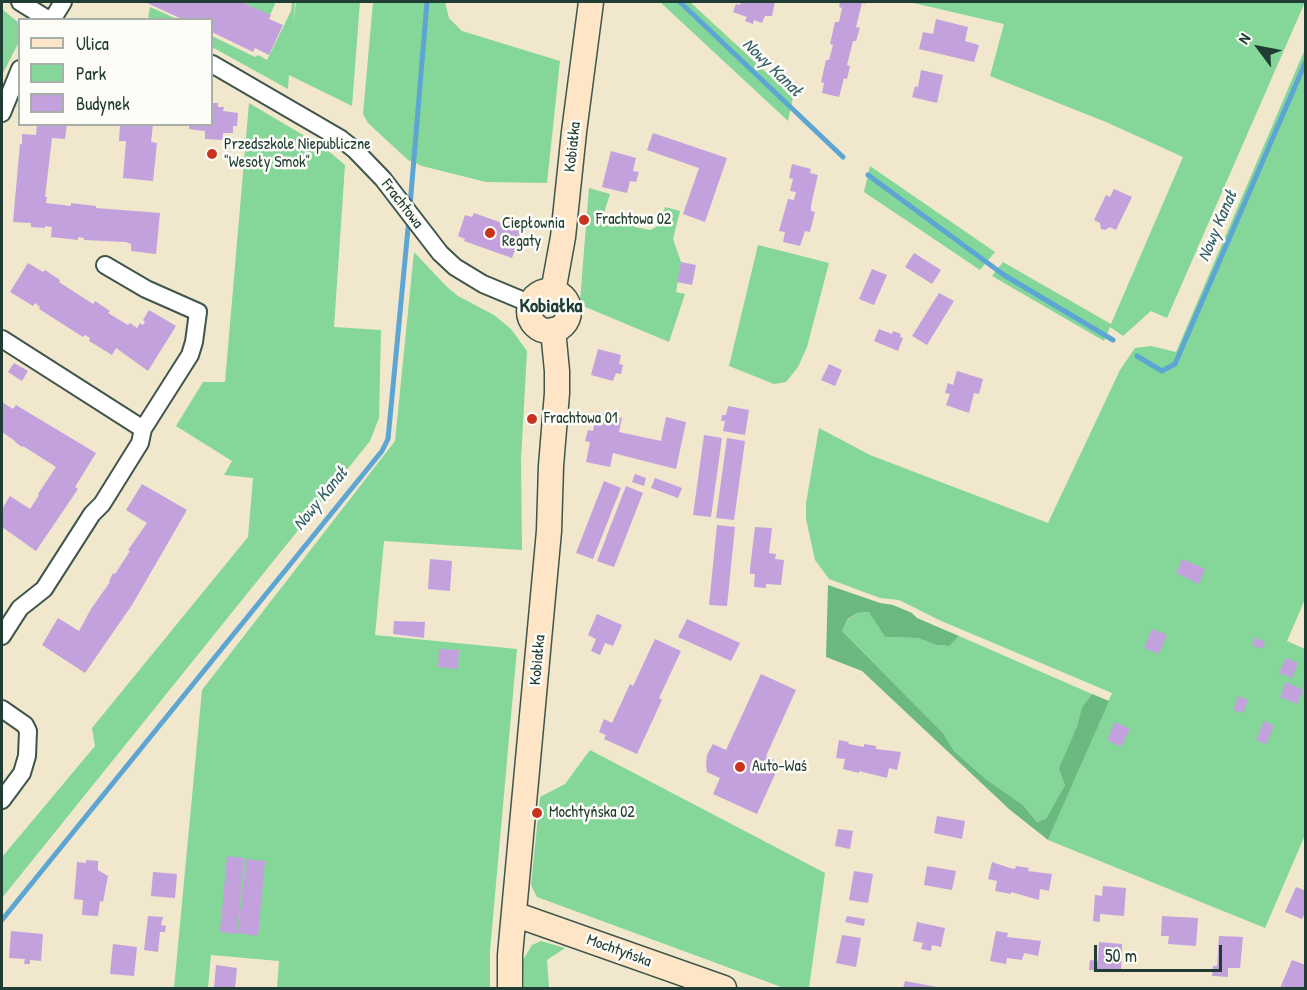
<!DOCTYPE html>
<html>
<head>
<meta charset="utf-8">
<style>
	body { margin:0 }
	#map { position:relative; width:1307px; height:990px; overflow:hidden; background:#f1e7cd; font-family:"Patrick Hand",sans-serif }
	canvas { display:block }
	.frame { position:absolute; inset:0; border:3px solid #1f3d34; pointer-events:none }
	.legend { position:absolute; left:18px; top:18px; width:195px; height:108px; box-sizing:border-box; background:#fdfcf7; border:2px solid #a4b0a9; margin:0; padding:8px 10px; list-style:none; font-size:18px; color:#1f3d34 }
	.legend li { display:flex; align-items:center; gap:12px; height:30px }
	.legend b { width:30px; border:2px solid #a4b0a9 }
	.north { position:absolute; left:1229px; top:18px; width:60px; height:60px; -webkit-text-stroke:4px #fdfcf7; paint-order:stroke; rotate:302deg; font-size:16px; font-weight:700; line-height:24px; text-align:center; color:#1f3d34 }
	.north::after { content:''; display:block; margin:auto; width:21px; height:27px; background:#1f3d34; clip-path:polygon(50% 0,100% 100%,50% 72%,0 100%) }
	.scale { position:absolute; left:1094px; top:945px; width:128px; height:27px; box-sizing:border-box; border:3px solid #1f3d34; border-top:0; padding-left:8px; font-size:18px; line-height:21px; white-space:nowrap; color:#1f3d34; -webkit-text-stroke:4px #fdfcf7; paint-order:stroke }
</style>
</head>
<body>
<div id="map">
<canvas width="1307" height="990"></canvas>
<div class="frame"></div>
<ul class="legend">
<li><b style="height:8px;background:#fee5c5"></b>Ulica</li>
<li><b style="height:16px;background:#84d799"></b>Park</li>
<li><b style="height:16px;background:#c2a1dc"></b>Budynek</li>
</ul>
<div class="north">N</div>
<div class="scale">50 m</div>
</div>
<script>
const c = document.querySelector('canvas').getContext('2d');
c.lineJoin = 'round';
function fill(path, color) { c.fillStyle = color; c.fill(path, 'evenodd'); }
const toPath = rows => new Path2D(rows.map(r => 'M' + r).join(''));
function stroke(path, color, width, dash) { c.strokeStyle = color; c.lineWidth = width; c.lineCap = dash ? 'butt' : 'round'; c.setLineDash(dash || []); c.stroke(path); }
function drawText(font, color, halo, rows, align = 'center') {
  c.font = font + ' "Patrick Hand",sans-serif'; c.lineWidth = 5; c.setLineDash([]); c.textBaseline = 'middle'; c.strokeStyle = halo; c.fillStyle = color; for (const [text, x, y, turn = 0] of rows) {
    c.save(); c.translate(x, y); c.rotate((+turn || 0) * Math.PI / 180); c.textAlign = isNaN(turn) ? turn : align; if (halo) c.strokeText(text, 0, 0); c.fillText(text, 0, 0); c.restore();
  }
}
fill(toPath([
	[241,2,275,2,275,4,270,15],
	[292,2,295,2,293,26,296,2,360,2,352,106,289,75,288,89,212,47,212,36,255,57,258,55,267,60,291,11],
	[373,2,445,2,449,18,462,31,560,61,547,183,486,182,422,166,408,160,368,123,363,114],
	[660,2,690,2,793,97,788,121],
	[909,2,1305,2,1167,318,1151,311,1123,336,1110,327,1104,341,992,276,1003,262,1111,324,1183,157,1106,122,990,76,1004,24],
	[150,7,177,19,152,19,148,17],
	[2,9,19,23,20,40,2,75],
	[1305,49,1306,597,1287,641,1305,649,1306,833,1265,928,1048,840,1112,693,939,620,899,600,880,598,829,579,815,560,806,519,806,503,819,428,870,455,1048,523,1120,370,1135,348,1151,346,1176,352],
	[249,103,325,148,345,165,334,327,381,330,379,418,370,441,2,898,2,857,95,746,92,728,248,537,253,478,224,475,232,461,176,426,203,382,225,382],
	[870,166,995,252,980,270,864,192],
	[589,188,610,194,603,216,613,223,622,221,635,227,650,230,658,226,665,207,680,211,673,239,681,262,676,292,685,294,669,342,583,306,580,301],
	[758,245,829,263,807,347,798,367,786,382,774,384,729,366],
	[414,252,446,286,458,296,494,315,511,329,527,351,521,460,522,550,384,541,375,635,517,649,490,951,490,988,277,988,279,961,211,955,208,988,174,988,202,690,395,441],
	[870,612,885,637,918,638,936,645,948,646,959,636,1092,694,1082,707,1065,785,1046,820,1037,822,1023,805,987,780,954,751,943,733,842,631,848,620,857,613],
	[590,750,825,873,809,988,784,988,537,897,531,885,540,797,565,784],
	[541,941,565,948,547,960,549,988,524,988,523,960,532,945]
]), '#84d799');
fill(toPath([
	[828,585,880,603,893,605,912,613,917,618,959,636,949,646,936,645,918,638,885,637,869,612,857,613,848,619,842,631,943,733,954,751,987,780,1023,805,1037,822,1046,819,1065,785,1059,768,1077,727,1082,707,1092,694,1109,701,1048,840,1009,809,862,671,826,657]
]), '#6bb881');
stroke(toPath([
	[680,2,843,157],
	[868,175,1004,275,1113,340],
	[410,206,427,2],
	[1137,356,1162,371,1175,364,1306,61],
	[2,920,382,451,388,439,409,218]
]), '#5da6d4', 5);
fill(toPath([
	[145,2,241,2,271,15,269,19,283,25,269,55,255,48,253,52,212,32,212,20,184,20],
	[741,2,775,2,772,16,765,16,762,23,754,20,753,24,745,21,747,17,733,12,736,4,740,5],
	[840,2,866,2,865,4,862,3,856,27,860,28,856,41,853,41,847,65,850,66,847,79,844,78,839,97,822,93,824,83,821,82,826,60,829,60,833,45,830,44,835,22,839,22,842,8,839,7],
	[936,19,968,27,965,41,979,45,974,62,919,49,923,32,933,34],
	[921,70,943,75,937,103,912,97,915,86,918,87],
	[212,103,218,103,218,107,224,107,223,111,238,113,237,126,233,126,233,133,223,133,223,140,205,139,205,131,189,129,189,124,212,124],
	[37,124,67,124,65,139,52,138,45,197,47,197,46,203,71,206,71,203,96,206,96,208,160,213,156,254,131,251,131,244,126,242,84,240,84,238,78,237,78,240,51,237,52,227,45,226,45,228,31,227,31,223,13,222,20,144,22,144,22,134,36,135],
	[120,124,153,124,151,142,157,143,153,181,123,178,126,141,119,141],
	[653,133,727,158,705,222,683,214,699,168,647,150],
	[611,151,636,158,633,171,639,172,636,182,630,181,627,193,602,187],
	[792,164,811,169,810,173,818,175,811,205,811,211,815,212,810,232,805,231,800,246,783,242,785,232,779,231,788,199,794,200,796,192,790,191,793,179,789,178],
	[1114,189,1132,197,1116,230,1110,227,1105,230,1101,229,1100,223,1094,220,1106,195,1110,197],
	[474,213,522,230,512,258,464,241,465,239,458,236,465,215,472,217],
	[914,253,941,270,932,284,905,267],
	[681,262,696,265,692,285,677,282],
	[28,263,43,272,45,270,60,280,59,282,93,304,95,301,110,311,108,313,128,325,130,323,137,328,140,323,143,325,145,322,143,320,149,310,176,326,148,371,116,348,112,355,89,341,90,338,85,335,83,337,39,309,40,307,35,303,33,306,10,292],
	[872,269,887,275,874,305,859,299],
	[939,293,954,301,927,345,912,336],
	[879,329,892,334,893,331,901,334,900,337,903,338,898,351,874,341],
	[598,349,621,355,619,364,623,365,621,374,616,373,613,381,591,375],
	[14,363,28,371,22,381,8,372],
	[829,364,842,370,835,386,821,380],
	[957,371,983,379,979,394,974,393,969,413,946,405,950,394,945,393,948,383,953,385],
	[2,402,13,409,16,405,96,453,75,487,78,489,36,551,2,527,2,509,10,496,30,509,39,495,38,494,56,467,23,446,22,447,15,442,15,441,2,432],
	[728,406,749,410,745,435,723,431,725,421,721,421,722,415,726,415],
	[597,412,622,418,619,432,661,441,666,417,686,422,676,469,613,453,610,467,586,462,590,442,585,441,588,430,593,431],
	[704,435,722,438,711,517,693,515],
	[727,438,745,441,734,520,716,518],
	[635,474,646,478,644,486,632,482],
	[655,478,682,488,678,498,651,488],
	[604,481,621,488,593,559,576,553],
	[142,484,187,510,132,605,85,673,42,645,58,618,79,631,91,609,110,582,109,581,113,573,115,574,130,551,128,550,147,523,126,510],
	[626,486,643,493,614,567,597,561],
	[717,525,735,527,727,606,709,605],
	[755,527,772,528,769,553,776,554,775,559,784,560,781,585,766,584,766,588,754,587,755,574,750,574,750,569],
	[430,559,452,561,450,591,428,589],
	[1182,559,1205,569,1199,584,1176,573],
	[597,614,622,625,613,646,605,643,600,655,591,651,596,639,588,635],
	[687,619,740,643,731,661,678,637],
	[394,621,425,622,424,638,393,634],
	[1152,629,1167,635,1159,654,1144,648],
	[1255,637,1265,642,1262,649,1252,645],
	[655,639,681,651,659,698,662,700,637,754,604,739,606,735,599,732,604,719,612,723,630,684,633,686],
	[439,649,459,650,458,669,438,667],
	[1286,658,1298,663,1292,678,1279,673],
	[761,674,796,690,766,756,780,763,757,814,713,794,720,778,707,772,706,764,707,755,713,744,726,750],
	[1286,682,1303,690,1297,704,1280,697],
	[1238,696,1248,700,1243,713,1233,710],
	[1264,721,1274,726,1266,744,1256,740],
	[1115,722,1130,729,1121,747,1107,740],
	[839,740,849,742,848,744,864,747,864,744,876,746,876,749,901,752,897,770,889,768,887,778,859,771,859,773,843,769,845,759,836,758],
	[937,816,965,821,962,839,934,833],
	[838,829,853,831,850,849,835,846],
	[227,856,244,858,237,934,220,932],
	[246,859,265,861,258,936,238,933],
	[86,860,98,861,98,870,108,876,103,902,100,901,98,916,82,915,83,900,74,899,77,862,86,863],
	[992,862,1010,868,1015,869,1016,866,1029,868,1028,871,1052,874,1049,891,1040,889,1039,900,1011,892,1011,894,995,891,997,881,988,879],
	[927,866,956,871,952,890,924,885],
	[854,871,873,874,868,903,849,900],
	[153,872,177,874,175,898,151,896],
	[1103,886,1126,888,1124,916,1100,914,1100,922,1093,921,1095,895,1102,896],
	[1296,887,1306,891,1306,911,1302,919,1285,912],
	[148,916,163,917,161,925,166,926,165,932,160,932,158,952,144,950],
	[847,916,865,919,864,926,845,922],
	[1162,916,1198,918,1196,946,1168,944,1169,936,1161,936],
	[917,922,945,928,941,947,932,945,931,951,921,949,923,943,913,941],
	[11,931,43,934,41,961,30,960,30,964,24,964,25,959,9,958],
	[996,931,1008,933,1007,937,1041,941,1038,956,1024,953,1022,960,1007,958,1006,964,990,961],
	[842,935,861,938,856,967,836,963],
	[1219,936,1243,937,1240,968,1228,968,1228,977,1212,976,1213,966,1217,966],
	[1099,942,1122,944,1121,972,1089,970,1090,960,1098,961],
	[113,944,137,947,134,976,110,974],
	[1292,960,1306,965,1306,988,1280,988],
	[216,965,237,968,235,988,214,988],
	[905,981,937,987,936,988,903,988]
]), '#c2a1dc');
const street = toPath([
	[20,2,49,20],
	[52,20,63,2],
	[212,64,341,139,355,150,383,179,440,253,455,267,483,284,531,304],
	[2,113,20,69],
	[2,339,143,429],
	[2,636,20,608,44,589,92,514,102,504,140,443,143,429,190,355,194,342,198,312,146,289,105,265],
	[2,709,25,725,28,731,27,756,22,773,2,800]
]);
const secondary = toPath([
	'529 311a20 20 0 1 1 40 0a20 20 0 1 1-40 0Z',
	[553,292,563,237,574,132,591,2],
	[514,914,724,988],
	[510,988,510,955,549,531,551,466,557,393,557,371,553,330]
]);
stroke(street, '#3e564b', 20);
stroke(secondary, '#3e564b', 27);
stroke(street, '#fff', 16);
stroke(secondary, '#fee5c5', 24);
for (const [x, y, r, color] of [
	[212,154,6,"#c8321e"],
	[584,220,6,"#c8321e"],
	[490,233,6,"#c8321e"],
	[532,419,6,"#c8321e"],
	[740,767,6,"#c8321e"],
	[537,813,6,"#c8321e"]
]) { const dot = new Path2D(); dot.arc(x, y, r, 0, 2 * Math.PI); c.fillStyle = color; c.fill(dot); stroke(dot, '#fdfcf7', 2); }
drawText('16px', '#1f3d34', '#fdfcf7', [
	["Przedszkole Niepubliczne",224,145],
	["\"Wesoły Smok\"",224,163],
	["Frachtowa 02",596,220],
	["Ciepłownia",502,224],
	["Regaty",502,242],
	["Frachtowa 01",544,419],
	["Auto-Waś",752,767],
	["Mochtyńska 02",549,813]
], 'left');
drawText('16px', '#1f3d34', '#fdfcf7', [
	["Kobiałka",573,147,-84],
	["Frachtowa",402,204,52],
	["Kobiałka",538,660,-85],
	["Mochtyńska",619,951,20]
]);
drawText('italic 18px', '#35626c', '#fdfcf7', [
	["Nowy Kanał",772,68,44],
	["Nowy Kanał",1218,226,-67],
	["Nowy Kanał",321,499,-51]
]);
drawText('bold 20px', '#1f3d34', '#fdfcf7', [
	["Kobiałka",551,307]
]);
</script>
</body>
</html>
